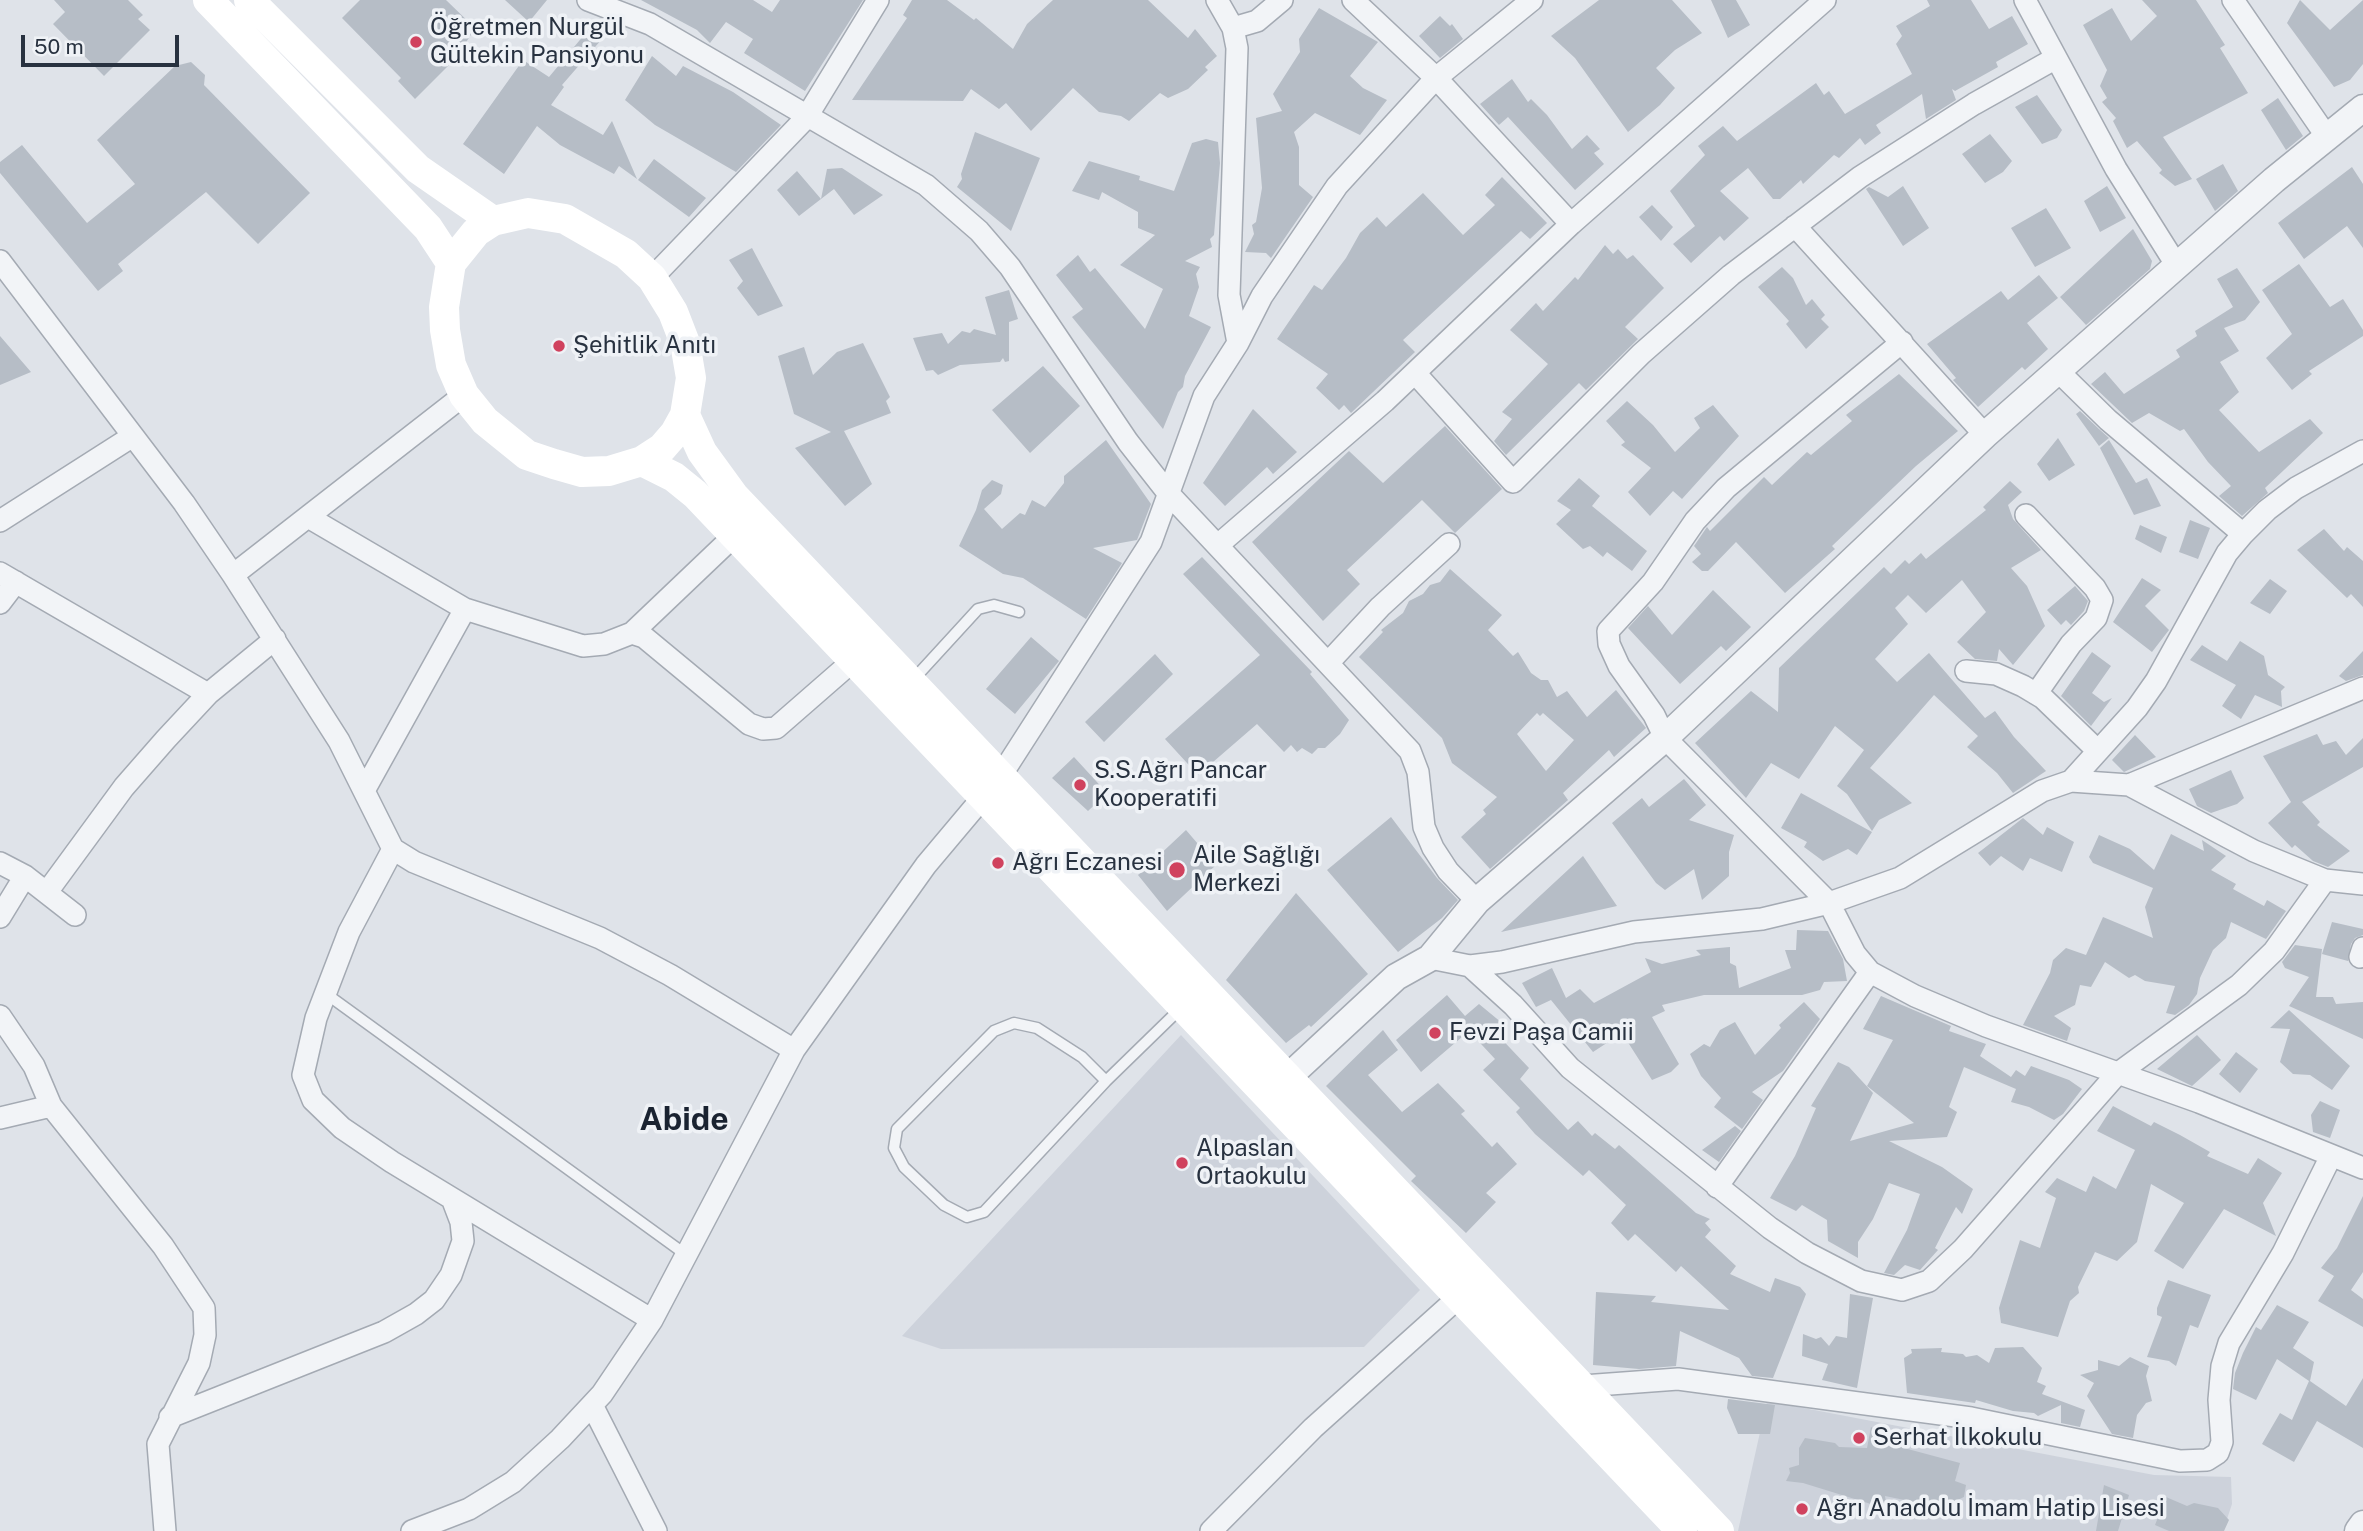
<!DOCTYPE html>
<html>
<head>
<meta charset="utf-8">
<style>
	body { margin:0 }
	#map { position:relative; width:2363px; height:1531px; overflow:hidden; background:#dfe3e9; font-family:"Public Sans",sans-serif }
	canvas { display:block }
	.scale { position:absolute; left:21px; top:35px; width:158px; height:32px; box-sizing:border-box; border:4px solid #283240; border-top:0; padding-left:9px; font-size:21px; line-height:24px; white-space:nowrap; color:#283240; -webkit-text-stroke:5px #eff2f6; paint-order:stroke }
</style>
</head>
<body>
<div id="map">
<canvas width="2363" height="1531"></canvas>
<div class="scale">50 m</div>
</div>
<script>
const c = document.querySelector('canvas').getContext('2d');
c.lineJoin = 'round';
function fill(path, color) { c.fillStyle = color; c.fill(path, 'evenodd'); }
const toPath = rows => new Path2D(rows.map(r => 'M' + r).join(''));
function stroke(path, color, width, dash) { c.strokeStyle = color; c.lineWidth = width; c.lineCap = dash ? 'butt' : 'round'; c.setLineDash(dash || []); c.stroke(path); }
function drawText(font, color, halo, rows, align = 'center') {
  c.font = font + ' "Public Sans",sans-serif'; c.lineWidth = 7; c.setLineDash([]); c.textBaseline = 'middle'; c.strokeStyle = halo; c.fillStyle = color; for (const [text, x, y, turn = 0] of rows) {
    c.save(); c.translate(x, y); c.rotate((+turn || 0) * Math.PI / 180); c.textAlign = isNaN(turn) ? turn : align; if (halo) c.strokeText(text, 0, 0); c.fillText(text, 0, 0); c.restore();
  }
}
fill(toPath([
	[1181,1035,1420,1290,1364,1347,941,1349,902,1336],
	[1767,1401,2154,1475,2231,1477,2232,1504,2223,1531,1738,1531]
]), '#cdd2db');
fill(toPath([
	[54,0,128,0,143,15,138,19,150,30,104,76,53,24,65,12],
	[360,0,446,0,475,28,457,57,415,99,398,81,401,78,342,18],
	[505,0,547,0,529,22],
	[641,0,753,0,772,12,780,0,863,0,805,91,744,53,753,39,726,22,710,43,697,30],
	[912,0,947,0,974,20,976,18,1013,49,1027,24,1053,0,1148,0,1188,38,1195,29,1217,56,1205,67,1208,70,1188,89,1168,98,1160,93,1129,121,1121,116,1099,112,1073,88,1031,131,1006,103,999,109,971,89,963,101,852,100,907,18,903,15],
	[1599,0,1672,0,1702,33,1675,50,1656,68,1675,88,1660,105,1628,132,1575,58,1551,36],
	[1711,0,1736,0,1750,25,1728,38],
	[1927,0,1971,0,1989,29,2012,16,2028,44,1996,62,1998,67,1955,91,1952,89,1956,100,1926,119,1922,94,1876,125,1881,133,1865,145,1860,138,1839,158,1834,155,1803,184,1801,180,1780,199,1773,199,1748,168,1720,191,1749,218,1724,241,1720,236,1691,263,1673,244,1695,226,1670,191,1705,155,1698,146,1723,126,1737,141,1816,83,1824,95,1829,91,1845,114,1912,74,1896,44,1902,36,1896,26,1930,6],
	[2142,0,2196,0,2225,45,2220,48,2248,93,2163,137,2192,179,2175,186,2159,173,2162,170,2137,141,2127,148,2113,121,2116,118,2102,102,2107,98,2100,86,2107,70,2083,25,2112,8,2131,41,2157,16],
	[2300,0,2330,30,2363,0,2363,64,2350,80,2334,87,2287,23],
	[1319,8,1378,42,1350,76,1363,88,1387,100,1360,135,1315,113,1294,132,1299,147,1299,185,1313,197,1271,258,1266,253,1245,252,1254,234,1252,225,1256,222,1262,188,1256,118,1282,111,1273,94,1300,52,1299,39],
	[1440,16,1450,26,1452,24,1463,39,1440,58,1419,36],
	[589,29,602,39,562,85,564,87,551,105,603,135,612,121,637,179,619,166,614,174,560,145,537,126,504,174,463,144,523,60,549,77],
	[652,56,676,76,683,66,733,92,781,125,736,172,655,125,625,100],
	[191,62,205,75,204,85,310,193,258,244,206,192,118,264,123,271,98,291,0,173,0,162,22,145,87,223,135,184,97,140,175,66],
	[1512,79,1528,102,1531,99,1547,115,1572,149,1587,135,1600,149,1594,153,1604,164,1575,190,1508,117,1499,125,1480,104],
	[2037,95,2062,130,2057,138,2042,144,2015,107],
	[2278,98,2303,136,2286,150,2261,110],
	[975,132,1040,158,1011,231,957,187,962,179,961,174],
	[1990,134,2012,161,2003,172,1985,183,1962,154],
	[1206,139,1218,142,1220,163,1214,235,1210,239,1212,247,1185,261,1200,267,1196,274,1199,287,1189,316,1211,327,1185,376,1183,387,1178,392,1163,429,1072,317,1083,309,1056,275,1078,255,1090,272,1095,268,1145,329,1163,289,1120,265,1155,235,1138,228,1138,212,1102,192,1099,200,1072,191,1089,161,1140,176,1139,180,1174,191,1192,143],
	[654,159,706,198,689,217,638,180],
	[2223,164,2238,191,2215,211,2196,179],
	[2352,167,2363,184,2363,248,2347,226,2304,259,2278,223],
	[842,168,883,195,854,215,834,189,821,199,827,169],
	[797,171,821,199,799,216,777,190],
	[1502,177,1547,223,1530,239,1521,231,1403,340,1415,352,1351,413,1344,405,1339,410,1316,388,1328,374,1277,339,1314,285,1322,290,1346,258,1360,233,1377,217,1386,227,1423,193,1463,235,1495,205,1485,195],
	[1903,186,1929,228,1903,246,1866,189,1869,187,1888,197],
	[2107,186,2126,218,2100,232,2084,201],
	[1652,205,1673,227,1661,241,1639,217],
	[2046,208,2071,248,2035,267,2011,228],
	[2133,229,2152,261,2150,269,2086,325,2060,297],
	[1605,245,1613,254,1618,249,1627,259,1633,255,1664,288,1625,327,1638,339,1586,390,1579,383,1506,455,1494,441,1512,419,1502,412,1548,364,1510,330,1536,303,1543,311,1575,277,1578,280],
	[752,248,783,306,758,316,737,288,743,281,729,260],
	[2299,264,2330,307,2343,299,2363,330,2363,336,2309,371,2312,374,2292,390,2266,358,2292,334,2262,290],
	[1782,267,1793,278,1806,305,1812,299,1825,315,1821,319,1829,327,1806,349,1786,324,1789,321,1758,287],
	[2237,268,2260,302,2245,320,2224,328,2239,351,2220,362,2239,392,2219,410,2259,452,2310,419,2323,433,2265,488,2268,493,2242,516,2219,496,2231,486,2208,462,2184,429,2180,431,2149,413,2132,423,2091,384,2105,372,2124,394,2180,357,2176,350,2197,336,2195,331,2233,307,2217,279],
	[2039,275,2058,298,2027,323,2048,349,2025,370,2022,367,1978,407,1953,380,1956,378,1927,344,2001,291,2008,300],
	[1009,290,1018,319,1009,322,1009,361,1005,362,1003,358,1000,362,960,365,938,375,933,370,926,371,913,338,942,333,948,344,962,331,970,333,974,329,996,335,985,297],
	[0,336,31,372,0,385],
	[863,343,890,397,886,401,891,413,844,431,872,484,845,506,795,448,831,432,794,414,778,356,804,347,813,375,837,352],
	[1043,366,1080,406,1030,453,992,410],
	[1899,374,1958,431,1916,466,1832,546,1835,549,1785,593,1736,542,1708,571,1702,571,1692,562,1701,554,1694,546,1707,527,1710,531,1764,477,1772,485,1807,452,1811,455,1852,421,1846,415],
	[1627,401,1653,425,1675,452,1700,428,1694,418,1713,405,1739,436,1682,499,1673,491,1650,516,1628,492,1651,468,1621,445,1625,442,1606,421],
	[1253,409,1297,452,1273,474,1267,467,1225,506,1203,483],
	[2080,411,2099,429,2109,438,2099,446,2076,414],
	[1445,426,1502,489,1455,533,1422,500,1347,570,1360,584,1323,621,1252,542,1349,451,1383,483],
	[2058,438,2075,465,2049,481,2037,464],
	[1106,440,1151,504,1137,540,1093,548,1122,563,1086,619,1023,578,1003,574,959,546,976,510,982,490,992,480,1003,485,1001,494,984,509,1002,529,1020,513,1025,515,1032,500,1045,507,1064,483,1064,476],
	[2109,440,2136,483,2147,478,2161,506,2134,515,2100,448],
	[1579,478,1600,496,1592,506,1647,551,1632,571,1607,552,1603,557,1590,546,1583,549,1556,524,1571,510,1557,501],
	[2010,481,2022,492,2008,505,2013,519,2041,550,2011,568,2027,586,2045,626,2013,665,1999,649,1997,661,1975,659,1957,642,1986,612,1962,580,1926,613,1908,595,1895,608,1908,624,1875,659,1897,682,1929,653,1985,718,1995,711,2014,737,2046,771,2013,793,1997,773,1967,747,1978,736,1934,695,1870,768,1912,803,1879,820,1872,831,1847,794,1837,786,1864,750,1835,726,1799,779,1771,763,1746,798,1695,743,1751,691,1778,712,1779,668,1884,567,1891,574,1905,560,1909,564,1921,553,1926,559,1986,510,1983,507],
	[2190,520,2210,528,2198,559,2179,552],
	[2140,525,2167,537,2161,553,2135,539],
	[2324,529,2344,551,2347,547,2363,561,2363,607,2351,594,2347,598,2297,550],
	[1202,557,1312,672,1310,674,1349,720,1340,734,1325,748,1318,748,1312,754,1302,748,1297,752,1291,745,1284,752,1257,724,1198,775,1165,739,1260,655,1183,574],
	[1450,569,1502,615,1488,630,1513,656,1518,652,1531,673,1541,680,1548,680,1557,697,1567,691,1587,717,1616,690,1646,728,1614,757,1609,750,1563,793,1568,800,1490,869,1461,837,1486,814,1483,810,1497,797,1452,763,1442,738,1359,657,1383,632,1381,630,1403,613,1409,601,1423,594,1430,585,1440,582],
	[1537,713,1540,716,1543,713,1574,740,1546,771,1517,734],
	[2142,578,2161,590,2145,606,2169,630,2152,652,2113,622],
	[2270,579,2287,591,2270,614,2250,603],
	[2075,586,2088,601,2084,611,2071,625,2066,620,2061,625,2047,610],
	[1713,590,1751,627,1726,651,1721,646,1680,684,1628,628,1648,606,1672,635],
	[1031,637,1059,661,1015,714,986,689],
	[2240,641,2264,656,2268,675,2285,687,2281,691,2282,707,2255,695,2241,719,2222,706,2236,685,2190,660,2202,645,2227,661],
	[2363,651,2363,675,2346,681,2339,676],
	[2092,652,2111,666,2092,693,2104,702,2112,698,2091,726,2061,696],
	[1155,654,1173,674,1104,742,1085,722],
	[2317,734,2323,745,2336,741,2346,755,2363,738,2363,767,2302,802,2320,822,2317,825,2350,851,2328,867,2313,861,2295,845,2292,848,2268,823,2291,802,2263,756],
	[2135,735,2156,757,2124,772,2112,760],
	[1074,757,1107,793,1088,811,1052,778],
	[2231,770,2244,798,2237,804,2211,813,2197,806,2189,789],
	[1684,779,1706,805,1689,820,1734,835,1729,852,1729,876,1702,900,1694,869,1665,890,1656,883,1612,823,1642,798,1649,807],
	[1801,793,1872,832,1857,855,1848,849,1823,861,1804,847,1807,842,1781,828],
	[1391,817,1437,878,1458,900,1442,918,1398,952,1327,870],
	[2023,818,2043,835,2047,827,2074,842,2062,872,2030,858,2023,871,2001,856,1990,866,1978,853],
	[1186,830,1216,865,1167,911,1138,875],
	[2171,834,2204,851,2202,840,2226,856,2211,870,2236,884,2233,889,2264,906,2267,900,2286,911,2266,939,2231,922,2226,938,2213,950,2200,978,2197,994,2189,1005,2175,1015,2166,1013,2175,986,2145,981,2135,975,2129,978,2105,962,2091,987,2080,985,2075,1005,2054,1016,2071,1028,2067,1041,2023,1025,2050,973,2053,960,2066,948,2086,955,2103,917,2153,938,2145,907,2153,888,2093,863,2089,857,2099,835,2130,849,2154,870],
	[1583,856,1617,906,1501,932],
	[1296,893,1368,974,1311,1027,1309,1025,1286,1043,1226,980],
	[2332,922,2363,929,2363,935,2355,938,2351,944,2348,961,2322,954],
	[1797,930,1828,931,1843,959,1847,981,1824,982,1820,990,1802,995,1704,995,1662,1005,1665,1011,1652,1017,1679,1064,1671,1072,1652,1080,1622,1033,1593,1052,1551,1000,1536,1007,1522,983,1552,968,1566,998,1580,989,1594,1003,1651,972,1645,958,1662,964,1701,955,1696,950,1730,947,1730,963,1736,966,1739,988,1791,968,1785,950,1796,950],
	[2295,945,2322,949,2316,997,2333,997,2336,1004,2363,1002,2363,1039,2289,1006,2309,977,2285,968,2282,962],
	[1447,995,1465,1016,1479,1004,1502,1023,1493,1030,1529,1068,1520,1079,1568,1130,1578,1121,1592,1136,1595,1133,1615,1149,1619,1145,1696,1213,1710,1219,1705,1223,1711,1230,1705,1237,1736,1266,1730,1274,1770,1292,1775,1278,1800,1287,1806,1294,1773,1378,1752,1376,1739,1358,1680,1331,1676,1366,1639,1369,1593,1365,1596,1292,1656,1296,1651,1302,1729,1310,1681,1266,1676,1272,1635,1234,1628,1241,1611,1223,1626,1205,1589,1170,1583,1176,1535,1134,1516,1112,1520,1108,1483,1070,1495,1059,1469,1031,1421,1072,1396,1040],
	[1881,996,1951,1026,1949,1031,1986,1044,1980,1056,2011,1077,2016,1070,2025,1076,2031,1066,2069,1080,2082,1089,2063,1114,2054,1120,2029,1107,2011,1102,2016,1089,1964,1067,1949,1107,1957,1112,1947,1137,1889,1141,1942,1167,1973,1189,1962,1214,1956,1207,1935,1248,1938,1250,1920,1270,1905,1265,1894,1275,1884,1273,1907,1230,1920,1194,1889,1183,1873,1219,1858,1242,1858,1258,1828,1241,1827,1220,1802,1205,1796,1211,1770,1198,1795,1156,1816,1108,1811,1106,1838,1062,1849,1067,1873,1093,1850,1141,1914,1123,1867,1086,1893,1040,1863,1029],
	[1804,1002,1820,1019,1783,1071,1752,1092,1763,1100,1742,1129,1714,1107,1721,1098,1701,1076,1690,1054,1704,1044,1710,1047,1720,1030,1735,1022,1755,1055,1781,1028,1779,1025],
	[2289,1010,2350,1066,2332,1090,2310,1075,2293,1074,2280,1062,2290,1029,2270,1028],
	[1383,1030,1398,1050,1368,1075,1402,1112,1438,1083,1465,1111,1461,1114,1492,1147,1497,1142,1517,1164,1486,1193,1496,1202,1466,1233,1411,1181,1416,1176,1326,1086],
	[2197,1035,2221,1060,2192,1086,2157,1069],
	[2236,1052,2258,1069,2240,1093,2219,1074],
	[2320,1101,2340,1110,2330,1138,2313,1132,2311,1115],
	[2113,1106,2151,1126,2154,1122,2180,1135,2210,1152,2207,1156,2248,1174,2258,1158,2282,1173,2263,1203,2276,1236,2224,1209,2183,1269,2154,1251,2184,1203,2151,1184,2137,1242,2117,1261,2095,1252,2078,1287,2079,1293,2070,1301,2058,1337,2001,1323,1999,1308,2020,1240,2040,1248,2056,1198,2045,1192,2057,1178,2086,1192,2093,1176,2116,1189,2135,1150,2097,1131],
	[1735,1126,1741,1131,1719,1162,1702,1150],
	[2363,1196,2363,1272,2351,1290,2363,1299,2363,1327,2318,1301,2334,1276,2321,1268,2337,1248],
	[2168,1280,2211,1295,2198,1328,2190,1325,2176,1366,2169,1361,2147,1357,2162,1317,2157,1315,2157,1308],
	[1850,1294,1873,1298,1857,1388,1822,1380,1828,1364,1802,1356,1803,1334,1816,1339,1821,1337,1829,1346,1836,1336,1847,1338],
	[2277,1305,2309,1322,2293,1348,2314,1362,2310,1381,2346,1406,2363,1378,2363,1448,2317,1421,2294,1462,2262,1444,2280,1413,2292,1420,2309,1381,2277,1359,2256,1400,2233,1389,2235,1373,2243,1353,2256,1327,2261,1330],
	[2023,1347,2042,1368,2037,1382,2046,1386,2042,1394,2085,1410,2080,1427,2061,1423,2061,1405,2038,1416,2034,1413,2013,1411,1976,1400,1975,1403,1907,1393,1904,1358,1912,1353,1911,1349,1942,1348,1941,1352,1963,1354,1966,1357,1977,1355,1989,1363,1995,1348],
	[2130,1357,2149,1366,2146,1376,2152,1401,2146,1403,2137,1415,2133,1438,2112,1434,2087,1396,2094,1383,2080,1375,2098,1370,2098,1360,2119,1366],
	[1728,1399,1775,1405,1770,1434,1738,1434,1727,1408],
	[1871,1427,1904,1448,1960,1463,1955,1481,1966,1485,1964,1497,1951,1503,1948,1509,1885,1496,1887,1509,1803,1483,1786,1481,1790,1473,1789,1468,1799,1465,1799,1448,1805,1438,1835,1443,1839,1447,1867,1448],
	[2104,1485,2129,1495,2118,1531,2096,1531],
	[2166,1497,2187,1506,2194,1503,2218,1508,2229,1520,2224,1531,2169,1531,2155,1525]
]), '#b6bdc6');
const service = toPath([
	[912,681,978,609,994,605,1019,612],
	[325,993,685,1254],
	[1106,1081,1082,1057,1037,1028,1014,1023,994,1031,897,1129,894,1148,904,1167,944,1205,967,1217,984,1212,1106,1081,1181,1008]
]);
const minor = toPath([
	[588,0,650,24,926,185,979,231,1010,267,1128,442,1168,493,1410,751,1418,772,1424,827,1433,848,1448,871,1477,901],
	[1217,0,1233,28,1237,48,1229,295,1238,343],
	[1353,0,1436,78,1571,224],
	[2025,0,2116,169,2177,266],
	[2233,0,2327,137],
	[1233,28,1257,21,1282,0],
	[1795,226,1985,435],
	[0,261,184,503,233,575,339,741,393,849,414,862,600,938,670,975,794,1050],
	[652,278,806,118,878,0],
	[1902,342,1726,488,1695,521,1653,582,1608,631,1609,644,1619,666,1654,715,1665,738,1829,903,1855,954,1870,972,1915,996,1986,1026,2199,1102,2363,1168],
	[2058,371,2108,420,2243,534],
	[1415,373,1513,482,1641,354,1731,275,1860,177,1974,104,2056,58],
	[2026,515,2095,588,2102,600,2096,618,2071,644,2036,694],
	[308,517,465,609,583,646,604,644,632,633,644,637,749,724,763,729,776,728,854,660],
	[0,521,133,436],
	[1218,545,1385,401,1571,224,1825,0],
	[0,573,208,694],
	[233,575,464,395],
	[0,603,16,582],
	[632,633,736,534],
	[1329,662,1380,607,1449,544],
	[1966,671,1996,674,2023,686,2043,698,2098,751],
	[2071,781,2129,785,2363,688],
	[2129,785,2254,851,2325,880,2363,884],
	[365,789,465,609],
	[393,849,349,932,316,1018,303,1075,313,1100,342,1128,392,1162,652,1320],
	[0,863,25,876,75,915],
	[47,892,124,787,166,739,208,694,275,639],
	[0,917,25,876],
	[2360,957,2363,948],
	[1430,958,1470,966,1502,962,1634,932,1762,919,1829,903,1900,878,2042,791,2071,781,2137,708,2156,681,2227,553,2243,534,2267,510,2296,488,2363,451],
	[1470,966,1513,1005,1570,1068,1770,1228,1807,1253,1861,1281,1902,1290,1929,1281,1963,1249,2117,1074,2239,985,2274,951,2325,880],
	[0,1016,34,1066,51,1106,163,1246,204,1308,205,1335,199,1363,158,1444,165,1531],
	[0,1118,51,1106],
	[1717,1187,1870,972],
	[1574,1393,1583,1386,1678,1379,1971,1418,2180,1461,2207,1460,2218,1453,2222,1442,2219,1400,2222,1366,2229,1343,2283,1253,2331,1156],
	[592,1405,656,1531],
	[170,1417,384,1332,416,1314,434,1300,451,1275,463,1241,461,1222,453,1201],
	[412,1531,469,1509,513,1482,560,1439,602,1394,652,1320,794,1050,926,865,1000,777,1151,542,1204,396,1238,343,1262,296,1337,186,1436,78,1532,0],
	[1211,1531,1313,1428,1459,1297]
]);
const tertiary = toPath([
	[1286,1079,1396,977,1430,958,1477,901,1665,738,1985,435,2274,180,2363,108],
	[2358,1531,2363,1524]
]);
stroke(service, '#a4aab3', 13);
stroke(minor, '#a4aab3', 24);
stroke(tertiary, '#a4aab3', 29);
stroke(service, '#f2f4f7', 10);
stroke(minor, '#f2f4f7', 21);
stroke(tertiary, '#f2f4f7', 26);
stroke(toPath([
	[208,0,428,228,451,263],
	[249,0,418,169,493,221],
	[685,415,702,452,734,496,1719,1531],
	[642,461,662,448,675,433,685,415,691,378,685,343,673,312,652,278,626,254,565,219,528,213,493,221,476,232,451,263,444,307,445,330,451,365,464,395,485,421,527,455,554,464,582,472,609,471,642,461,674,477,695,494,1682,1531]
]), '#fff', 30);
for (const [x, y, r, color] of [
	[416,42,7,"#d0425e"],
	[559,346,7,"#d0425e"],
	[1080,785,7,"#d0425e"],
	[998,863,7,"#d0425e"],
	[1177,870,9,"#d0425e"],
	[1435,1033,7,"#d0425e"],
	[1182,1163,7,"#d0425e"],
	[1859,1438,7,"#d0425e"],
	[1802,1509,7,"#d0425e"]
]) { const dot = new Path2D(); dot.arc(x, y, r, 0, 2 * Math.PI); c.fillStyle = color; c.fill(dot); stroke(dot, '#eff2f6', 2.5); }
drawText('24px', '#283240', '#eff2f6', [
	["Öğretmen Nurgül",430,28],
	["Gültekin Pansiyonu",430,56],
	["Şehitlik Anıtı",573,346],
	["S.S.Ağrı Pancar",1094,771],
	["Kooperatifi",1094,799],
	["Aile Sağlığı",1193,856],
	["Merkezi",1193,884],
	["Ağrı Eczanesi",1012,863],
	["Fevzi Paşa Camii",1449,1033],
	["Alpaslan",1196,1149],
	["Ortaokulu",1196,1177],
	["Serhat İlkokulu",1873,1438],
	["Ağrı Anadolu İmam Hatip Lisesi",1816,1509]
], 'left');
drawText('bold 32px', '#1a2331', '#eff2f6', [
	["Abide",684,1120]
]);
</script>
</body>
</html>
